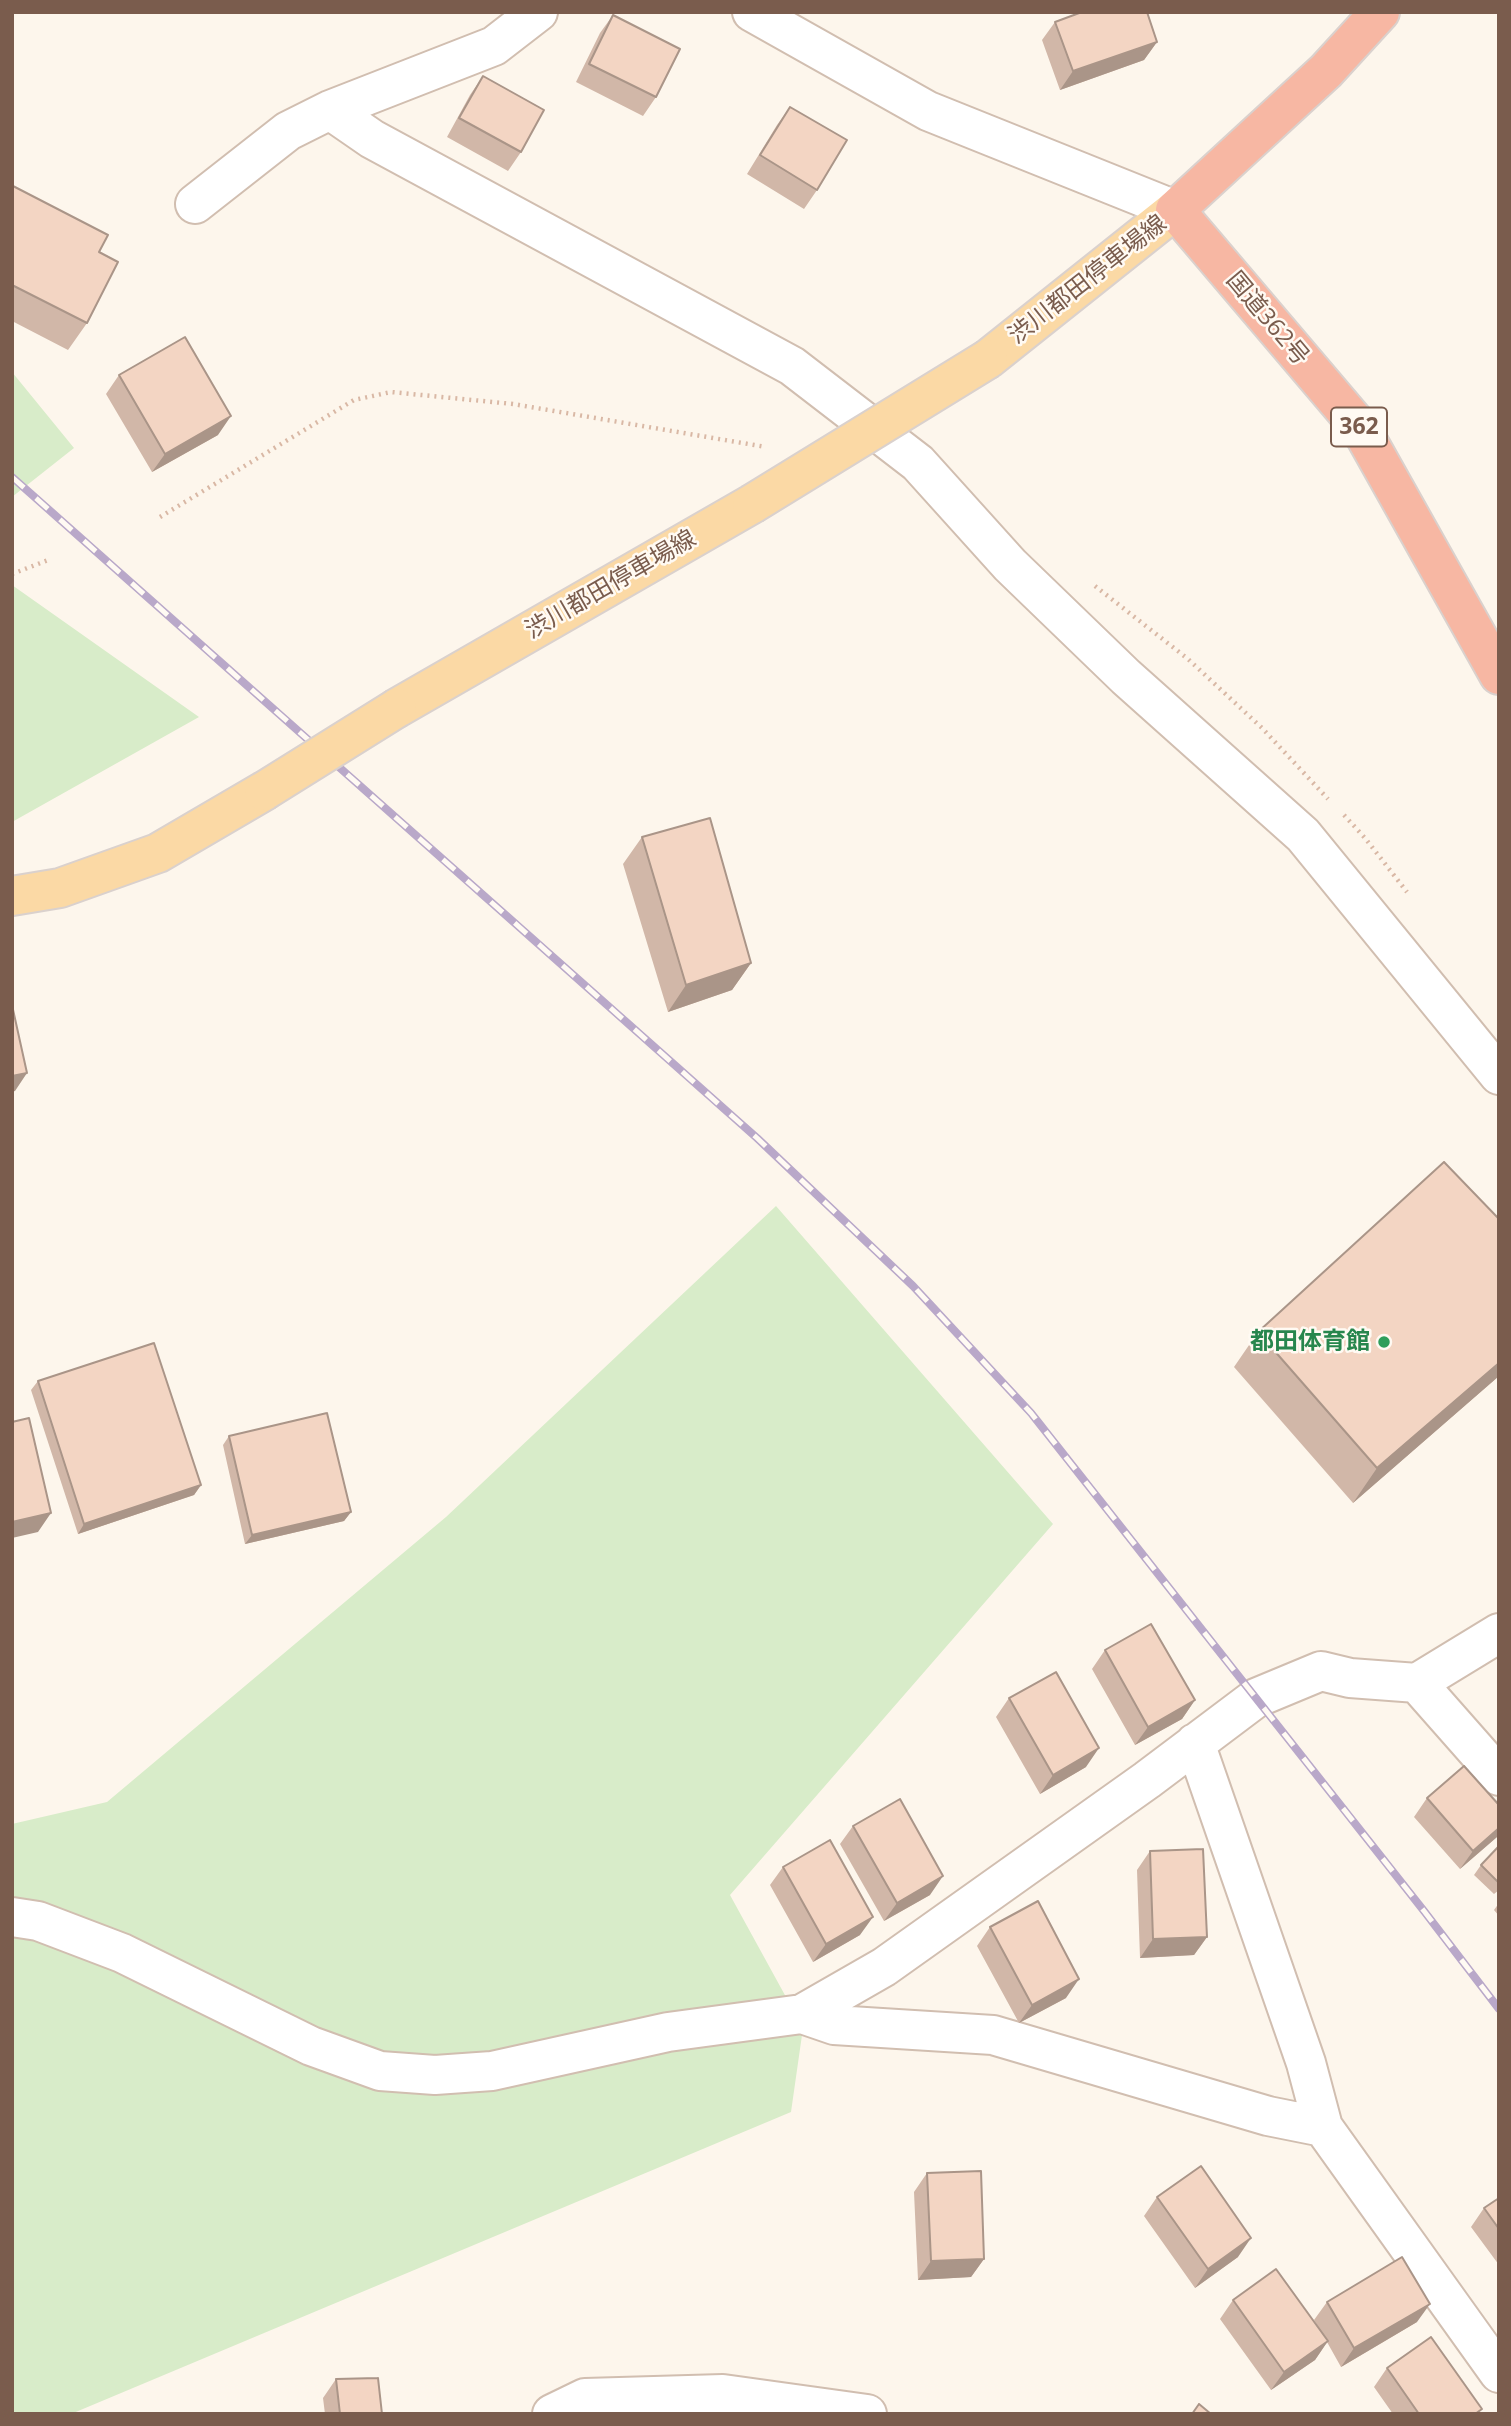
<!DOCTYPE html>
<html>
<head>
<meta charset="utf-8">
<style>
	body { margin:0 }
	#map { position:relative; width:1511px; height:2426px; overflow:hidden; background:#fdf6ec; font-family:"Open Sans",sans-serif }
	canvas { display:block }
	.frame { position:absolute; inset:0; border:14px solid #7a5c4d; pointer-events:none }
</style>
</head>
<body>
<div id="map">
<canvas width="1511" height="2426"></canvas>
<div class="frame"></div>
</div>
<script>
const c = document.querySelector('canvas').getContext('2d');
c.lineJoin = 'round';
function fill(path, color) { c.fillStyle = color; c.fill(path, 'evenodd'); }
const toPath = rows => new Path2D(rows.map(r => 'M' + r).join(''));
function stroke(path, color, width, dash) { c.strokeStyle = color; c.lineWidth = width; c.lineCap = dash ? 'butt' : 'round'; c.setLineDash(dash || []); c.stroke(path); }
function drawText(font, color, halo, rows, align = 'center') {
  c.font = font + ' "Open Sans","Noto Sans JP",sans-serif'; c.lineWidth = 5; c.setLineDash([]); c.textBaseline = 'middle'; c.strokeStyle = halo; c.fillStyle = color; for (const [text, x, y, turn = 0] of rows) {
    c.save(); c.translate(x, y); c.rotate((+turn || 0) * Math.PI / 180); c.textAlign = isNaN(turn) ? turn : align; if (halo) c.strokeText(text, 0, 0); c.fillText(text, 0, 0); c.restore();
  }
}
fill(toPath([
	[12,372,74,448,12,497],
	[12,585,199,717,12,822],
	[776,1206,1053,1524,730,1895,803,2028,791,2112,71,2414,12,2414,12,1824,107,1802,446,1517]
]), '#d8ecc9');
const minor = toPath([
	[752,12,928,111,1175,210],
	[330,110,372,139,792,366,918,463,1010,565,1126,677,1303,835,1499,1075],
	[195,204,288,131,330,110,494,46,538,12],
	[1417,1683,1499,1776],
	[1195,1743,1306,2063,1323,2127],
	[12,1917,38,1921,122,1953,311,2046,380,2071,435,2075,492,2071,668,2032,802,2014,884,1967,1147,1780,1256,1698,1321,1671,1350,1678,1417,1683,1499,1633],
	[802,2014,834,2025,993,2035,1268,2116,1323,2127,1499,2373],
	[552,2414,585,2398,723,2394,867,2414]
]);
const major = toPath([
	[988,359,1175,210],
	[397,708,752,504],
	[12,896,60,888,158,853,264,791]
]);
const highway = toPath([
	[1380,12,1326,71,1175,210,1361,429,1499,675]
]);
stroke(minor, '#d1beb0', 42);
stroke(major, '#dad1cd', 42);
stroke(highway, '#dad1cd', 42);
stroke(toPath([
	[160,517,354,400,391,392,513,404,766,447],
	[12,574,51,559],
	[1095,586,1188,659,1262,728,1328,799],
	[1344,815,1365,838,1407,892]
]), '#d9b8a5', 4.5, [2, 5]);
stroke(minor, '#fff', 38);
stroke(major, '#fbd9a5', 38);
stroke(highway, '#f7b7a3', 38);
const rail = toPath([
	[12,477,757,1138,913,1286,1031,1413,1424,1911,1499,2009]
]);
stroke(rail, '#b9a8c9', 8);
stroke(rail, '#fffaf3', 5, [16]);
const majorBridge = toPath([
	[752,504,988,359],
	[264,791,397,708]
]);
stroke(majorBridge, '#dad1cd', 42, []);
stroke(majorBridge, '#fbd9a5', 38);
fill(toPath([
	[613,15,656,97,643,116,576,82,600,33],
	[1055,22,1157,42,1144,60,1060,90,1042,40],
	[483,76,521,152,508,171,447,137,470,95],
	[790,107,817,190,804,209,747,174,777,125],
	[12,187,99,252,87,323,68,350,12,321],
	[119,375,218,435,152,472,106,394],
	[642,837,751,963,732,990,668,1012,623,864],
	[1499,1219,1499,1376,1353,1503,1234,1367,1258,1332],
	[38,1381,201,1485,194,1495,78,1534,31,1390],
	[229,1436,351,1512,344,1521,245,1544,223,1445],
	[1105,1650,1195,1700,1182,1719,1135,1745,1092,1669],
	[1009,1698,1086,1767,1040,1794,996,1717],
	[1427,1798,1497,1837,1460,1869,1414,1817],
	[853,1826,930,1895,884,1921,840,1844],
	[1499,1846,1499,1890,1494,1894,1474,1875,1481,1865],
	[1150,1851,1207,1937,1194,1955,1140,1958,1137,1870],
	[783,1867,860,1935,813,1962,770,1885],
	[1499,1903,1499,1916,1494,1910],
	[990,1927,1066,1998,1019,2023,977,1946],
	[927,2173,984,2259,971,2277,918,2280,914,2192],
	[1157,2197,1238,2257,1195,2288,1144,2216],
	[1499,2198,1499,2265,1471,2227,1484,2208],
	[1233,2300,1320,2330,1314,2320,1327,2302,1417,2322,1341,2367,1327,2342,1315,2360,1271,2390,1220,2319],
	[1387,2368,1482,2409,1478,2414,1393,2414,1374,2387],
	[336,2379,382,2414,325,2414,323,2398]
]), '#d1b7a8');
fill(toPath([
	[1157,42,1144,60,1060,90,1073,71],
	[231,416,218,435,152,472,165,454],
	[751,963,732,990,668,1012,686,985],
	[27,1073,15,1091,12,1092,12,1076],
	[1499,1363,1499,1376,1353,1503,1377,1468],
	[201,1485,194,1495,78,1534,84,1524],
	[351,1512,344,1521,245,1544,252,1535],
	[51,1513,38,1532,12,1538,12,1522],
	[1195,1700,1182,1719,1135,1745,1148,1727],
	[1099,1748,1086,1767,1040,1794,1053,1775],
	[1499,1828,1499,1834,1497,1837,1460,1869,1473,1851],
	[943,1876,930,1895,884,1921,897,1903],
	[873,1917,860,1935,813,1962,826,1944],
	[1207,1937,1194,1955,1140,1958,1153,1939],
	[1079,1979,1066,1998,1019,2023,1032,2005],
	[1251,2238,1238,2257,1195,2288,1208,2269],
	[984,2259,971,2277,918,2280,931,2261],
	[1430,2304,1417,2322,1341,2367,1354,2348],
	[1328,2341,1315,2360,1271,2390,1284,2372]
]), '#aa9588');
const building = toPath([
	[1082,12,1147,12,1157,42,1073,71,1055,22,1082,12],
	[613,15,680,49,656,97,589,64,613,15],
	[483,76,544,110,521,152,459,118,483,76],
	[790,107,847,140,817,190,760,155,790,107],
	[13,186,108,235,99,252,118,262,87,323,12,285,13,186],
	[185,337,231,416,165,454,119,375,185,337],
	[710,818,751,963,686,985,642,837,710,818],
	[12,1005,27,1073,12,1076,12,1005],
	[1444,1162,1499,1219,1499,1363,1377,1468,1258,1332,1444,1162],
	[154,1343,201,1485,84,1524,38,1381,154,1343],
	[327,1413,351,1512,252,1535,229,1436,327,1413],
	[29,1418,51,1513,12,1522,12,1422,29,1418],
	[1151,1624,1195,1700,1148,1727,1105,1650,1151,1624],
	[1056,1672,1099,1748,1053,1775,1009,1698,1056,1672],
	[1464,1766,1499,1805,1499,1828,1473,1851,1427,1798,1464,1766],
	[900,1799,943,1876,897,1903,853,1826,900,1799],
	[830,1840,873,1917,826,1944,783,1867,830,1840],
	[1499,1846,1499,1883,1481,1865,1499,1846],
	[1203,1849,1207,1937,1153,1939,1150,1851,1203,1849],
	[1038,1901,1079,1979,1032,2005,990,1927,1038,1901],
	[1201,2166,1251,2238,1208,2269,1157,2197,1201,2166],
	[981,2171,984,2259,931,2261,927,2173,981,2171],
	[1499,2198,1499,2229,1484,2208,1499,2198],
	[1402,2257,1430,2304,1354,2348,1327,2302,1402,2257],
	[1276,2269,1328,2341,1284,2372,1233,2300,1276,2269],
	[1431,2337,1482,2409,1475,2414,1419,2414,1387,2368,1431,2337],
	[378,2378,382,2414,340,2414,336,2379,378,2378],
	[1199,2404,1211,2414,1192,2414,1199,2404]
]);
fill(building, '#f3d5c3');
stroke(building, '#aa9588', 2);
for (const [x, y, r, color] of [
	[1384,1342,7,"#2e9e5b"]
]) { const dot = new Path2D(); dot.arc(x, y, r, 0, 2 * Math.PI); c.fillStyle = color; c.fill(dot); stroke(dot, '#fffaf3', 2.5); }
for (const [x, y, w] of [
	[1359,427,56]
]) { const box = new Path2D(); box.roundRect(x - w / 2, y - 19.5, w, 39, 5); c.fillStyle = '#fffaf3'; c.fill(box); stroke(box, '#7a5c4d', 2); }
drawText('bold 23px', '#7a5c4d', null, [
	["362",1359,427]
]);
drawText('24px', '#7a5c4d', '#fffaf3', [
	["渋川都田停車場線",1088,280,-38],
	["国道362号",1267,319,50],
	["渋川都田停車場線",611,585,-30]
]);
drawText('bold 24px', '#27864d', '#fffaf3', [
	["都田体育館",1370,1342]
], 'right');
</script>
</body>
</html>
